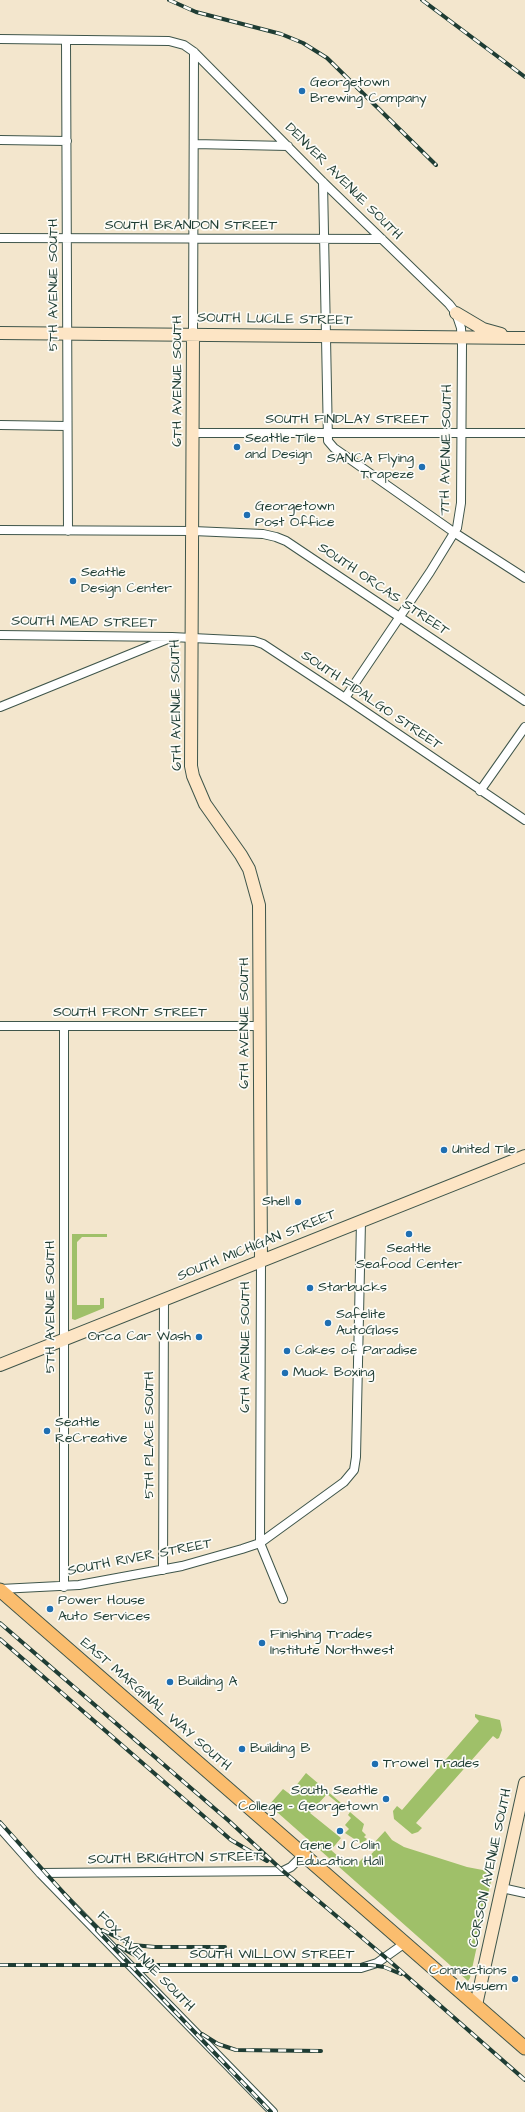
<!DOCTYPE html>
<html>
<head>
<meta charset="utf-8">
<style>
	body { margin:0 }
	canvas { display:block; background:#f3e6cd }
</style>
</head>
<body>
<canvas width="525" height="2112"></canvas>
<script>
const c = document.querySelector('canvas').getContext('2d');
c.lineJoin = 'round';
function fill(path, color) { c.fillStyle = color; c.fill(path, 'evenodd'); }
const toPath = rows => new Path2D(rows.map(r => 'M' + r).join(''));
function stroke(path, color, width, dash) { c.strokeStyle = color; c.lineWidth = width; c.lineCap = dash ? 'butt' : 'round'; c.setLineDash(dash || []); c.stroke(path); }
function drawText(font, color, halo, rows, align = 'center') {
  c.font = font + ' "Architects Daughter",sans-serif'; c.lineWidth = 3.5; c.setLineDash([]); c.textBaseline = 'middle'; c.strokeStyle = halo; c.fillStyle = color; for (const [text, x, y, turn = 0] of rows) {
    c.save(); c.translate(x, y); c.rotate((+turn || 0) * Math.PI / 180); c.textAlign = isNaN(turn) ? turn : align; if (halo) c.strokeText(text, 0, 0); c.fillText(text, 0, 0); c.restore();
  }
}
fill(toPath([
	[72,1234,107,1234,107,1237,82,1237,77,1242,77,1305,100,1305,100,1298,104,1298,104,1308,75,1320,72,1319],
	[475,1714,500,1720,502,1730,499,1738,497,1739,493,1736,416,1823,422,1828,418,1832,412,1834,394,1819,393,1811,397,1806,402,1810,479,1721,475,1717],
	[306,1773,347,1808,346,1810,327,1794,310,1813,341,1838,331,1850,349,1866,354,1862,357,1864,363,1858,366,1860,375,1850,371,1846,385,1831,392,1840,404,1847,467,1867,493,1872,470,1978,468,1981,269,1805,283,1789,291,1795,297,1788,295,1787],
	[350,1812,364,1824,362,1831,366,1835,364,1837,367,1839,362,1844,345,1833,349,1829,345,1825,351,1818,348,1815]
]), '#9fc069');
const street = toPath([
	[0,39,169,41,184,45,194,52,323,182,449,304,456,313,461,328,462,345,461,503,457,528,430,572,345,698],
	[66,40,68,531],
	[0,140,67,141],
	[194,144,288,146],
	[323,182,328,441,334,448,455,533,525,578],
	[0,238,382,239],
	[193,334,194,52],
	[0,425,67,426],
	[193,433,525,433],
	[0,530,193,531,263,534,276,537,286,541,525,701],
	[0,635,172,637,254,641,263,644,348,700,525,820],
	[0,707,170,638],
	[480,791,525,727],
	[0,1026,260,1026],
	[261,1261,260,1543,283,1599],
	[163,1570,164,1299],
	[64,1587,64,1026],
	[0,1589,79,1585,182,1566,242,1549,260,1543,344,1482,354,1470,356,1457,361,1221],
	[0,1828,40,1873,273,2112],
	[40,1873,283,1871,291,1867,303,1855],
	[502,1888,525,1893],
	[133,1968,361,1968,377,1963,405,1943]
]);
const secondary = toPath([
	[456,313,483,329,501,334],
	[0,333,525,338],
	[193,334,191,766,193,776,205,804,241,855,249,869,259,905,261,1261],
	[0,1365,525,1156],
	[476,2005,525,1783]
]);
const primary = toPath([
	[0,1590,525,2048]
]);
stroke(street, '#3f564b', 10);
stroke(secondary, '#3f564b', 14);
stroke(primary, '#3f564b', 15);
stroke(street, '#fff', 8);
stroke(secondary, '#fde5c5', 12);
stroke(primary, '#fbbd6e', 13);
const rail = toPath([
	[169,0,196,12,281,34,303,43,327,58,436,165],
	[422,0,525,77],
	[0,1623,229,1821,283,1871,385,1957,525,2080],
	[0,1639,231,1840,267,1861],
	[0,1822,78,1909,101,1932],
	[97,1930,271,2112],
	[102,1930,133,1945,155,1947,225,1947],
	[118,1946,142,1959,152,1961],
	[0,1965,371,1965,384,1967,401,1974],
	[202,2034,218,2044,236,2050,321,2051]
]);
stroke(rail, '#1f3d34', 4);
stroke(rail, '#fdfcf7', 2.5, [8]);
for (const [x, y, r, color] of [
	[302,91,4,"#1f6fb2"],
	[237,447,4,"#1f6fb2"],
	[422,467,4,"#1f6fb2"],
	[247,515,4,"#1f6fb2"],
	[73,581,4,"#1f6fb2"],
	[444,1150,4,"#1f6fb2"],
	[298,1202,4,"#1f6fb2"],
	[409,1234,4,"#1f6fb2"],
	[310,1288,4,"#1f6fb2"],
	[328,1323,4,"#1f6fb2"],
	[199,1337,4,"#1f6fb2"],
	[287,1351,4,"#1f6fb2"],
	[285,1373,4,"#1f6fb2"],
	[47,1431,4,"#1f6fb2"],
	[50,1609,4,"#1f6fb2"],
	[262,1643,4,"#1f6fb2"],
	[170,1682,4,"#1f6fb2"],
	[242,1749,4,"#1f6fb2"],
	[375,1764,4,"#1f6fb2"],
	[386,1799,4,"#1f6fb2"],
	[340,1831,4,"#1f6fb2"],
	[515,1979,4,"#1f6fb2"]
]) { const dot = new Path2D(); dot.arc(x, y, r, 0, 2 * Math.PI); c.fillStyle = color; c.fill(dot); stroke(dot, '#fdfcf7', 1.5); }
drawText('14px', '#1f3d34', '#fdfcf7', [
	["Georgetown",310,83],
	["Brewing Company",310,99],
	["Seattle Tile",245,439],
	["and Design",245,455],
	["SANCA Flying",414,459,"right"],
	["Trapeze",414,475,"right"],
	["Georgetown",255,507],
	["Post Office",255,523],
	["Seattle",81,573],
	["Design Center",81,589],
	["United Tile",452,1150],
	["Shell",290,1202,"right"],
	["Seattle",409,1249,"center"],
	["Seafood Center",409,1265,"center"],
	["Starbucks",318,1288],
	["Safelite",336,1315],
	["AutoGlass",336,1331],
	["Orca Car Wash",191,1337,"right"],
	["Cakes of Paradise",295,1351],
	["Muok Boxing",293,1373],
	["Seattle",55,1423],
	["ReCreative",55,1439],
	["Power House",58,1601],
	["Auto Services",58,1617],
	["Finishing Trades",270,1635],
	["Institute Northwest",270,1651],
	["Building A",178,1682],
	["Building B",250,1749],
	["Trowel Trades",383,1764],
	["South Seattle",378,1791,"right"],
	["College - Georgetown",378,1807,"right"],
	["Gene J Colin",340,1846,"center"],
	["Education Hall",340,1862,"center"],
	["Connections",507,1971,"right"],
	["Musuem",507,1987,"right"]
], 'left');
drawText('14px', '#1f3d34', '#fdfcf7', [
	["DENVER AVENUE SOUTH",343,182,45],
	["SOUTH BRANDON STREET",191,226],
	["5TH AVENUE SOUTH",54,285,-90],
	["SOUTH LUCILE STREET",275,320,1],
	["6TH AVENUE SOUTH",178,381,-90],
	["SOUTH FINDLAY STREET",347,420],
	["7TH AVENUE SOUTH",447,450,-89],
	["SOUTH ORCAS STREET",383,590,34],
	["SOUTH MEAD STREET",84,623,1],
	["SOUTH FIDALGO STREET",371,701,34],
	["6TH AVENUE SOUTH",177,705,-91],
	["SOUTH FRONT STREET",130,1013],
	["6TH AVENUE SOUTH",245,1023,-90],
	["SOUTH MICHIGAN STREET",257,1246,-22],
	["5TH AVENUE SOUTH",51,1307,-90],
	["6TH AVENUE SOUTH",246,1347,-90],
	["5TH PLACE SOUTH",150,1435,-90],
	["SOUTH RIVER STREET",140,1558,-11],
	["EAST MARGINAL WAY SOUTH",155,1705,41],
	["SOUTH BRIGHTON STREET",175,1859,-1],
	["CORSON AVENUE SOUTH",491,1868,-78],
	["SOUTH WILLOW STREET",272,1955],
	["FOX AVENUE SOUTH",145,1962,46]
]);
</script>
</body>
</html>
